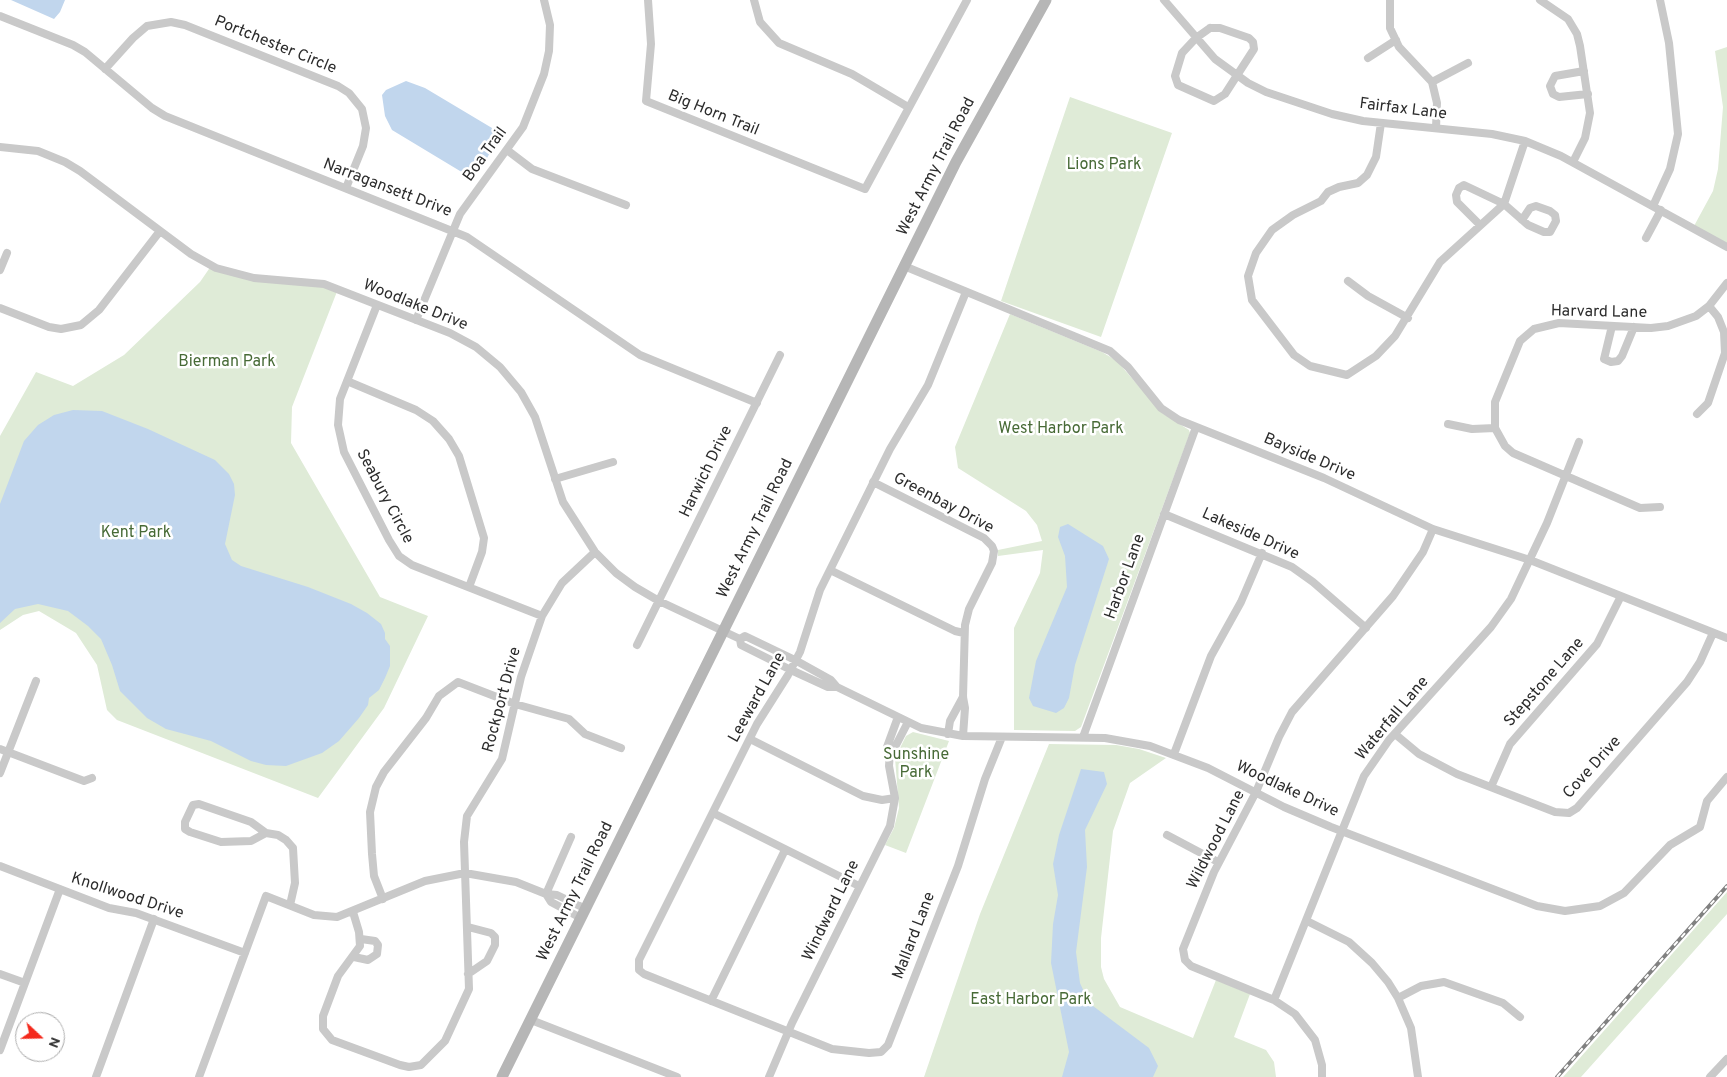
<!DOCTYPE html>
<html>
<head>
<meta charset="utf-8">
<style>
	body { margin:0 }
	#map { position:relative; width:1727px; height:1077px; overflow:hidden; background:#fff; font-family:Overpass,sans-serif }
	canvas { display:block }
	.north { position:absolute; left:15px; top:1012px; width:50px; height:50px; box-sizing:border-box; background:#fff; border:1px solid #ababab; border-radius:50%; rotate:111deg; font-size:14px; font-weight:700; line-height:20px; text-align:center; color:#2c2c2c }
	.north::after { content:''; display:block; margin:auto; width:18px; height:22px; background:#f4291c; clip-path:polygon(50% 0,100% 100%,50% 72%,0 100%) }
</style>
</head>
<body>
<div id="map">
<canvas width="1727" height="1077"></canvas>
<div class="north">N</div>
</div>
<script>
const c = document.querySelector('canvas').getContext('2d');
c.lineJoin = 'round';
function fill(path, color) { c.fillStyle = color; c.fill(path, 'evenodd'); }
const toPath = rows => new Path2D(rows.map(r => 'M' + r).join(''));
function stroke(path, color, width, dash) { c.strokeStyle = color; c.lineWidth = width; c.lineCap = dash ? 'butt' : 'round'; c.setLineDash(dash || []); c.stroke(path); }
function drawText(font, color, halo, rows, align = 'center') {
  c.font = font + ' Overpass,sans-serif'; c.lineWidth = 5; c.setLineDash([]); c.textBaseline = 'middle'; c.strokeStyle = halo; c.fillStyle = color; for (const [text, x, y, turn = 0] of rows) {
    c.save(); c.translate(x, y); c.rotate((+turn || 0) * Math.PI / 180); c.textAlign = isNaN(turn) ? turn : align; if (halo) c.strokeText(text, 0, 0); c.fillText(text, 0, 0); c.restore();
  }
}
fill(toPath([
	[1727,47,1727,245,1694,226,1713,191,1718,169,1723,107,1715,51],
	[1070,97,1172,133,1101,337,1001,301],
	[211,266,228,273,338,289,292,407,291,443,380,597,428,616,384,708,318,798,117,720,107,710,97,665,76,633,39,611,23,615,0,630,0,436,36,372,73,386,124,355,200,282],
	[1010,314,1102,352,1117,361,1162,413,1189,430,1190,433,1081,727,1075,731,1014,730,1014,628,1040,573,1043,550,998,556,998,550,1042,541,1037,525,1026,511,958,468,955,447],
	[913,732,949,741,906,853,885,845,894,828,899,808,895,758,906,736],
	[1049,744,1116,745,1139,749,1166,758,1130,783,1113,831,1101,938,1101,967,1104,979,1120,1007,1193,1038,1216,980,1250,994,1234,1037,1266,1050,1274,1062,1276,1077,924,1077,980,914],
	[1727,892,1727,914,1581,1077,1563,1077]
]), '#dfebd7');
fill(toPath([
	[11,0,65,0,60,12,54,19],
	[406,81,425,88,492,128,498,138,481,169,470,175,460,171,392,130,385,116,382,95,386,90],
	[73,410,102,411,148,429,215,460,229,474,234,484,235,495,225,544,232,560,241,566,308,587,351,604,367,613,381,624,385,633,385,639,390,646,390,666,385,678,379,690,369,698,368,705,359,718,339,741,322,753,286,766,266,765,251,761,211,741,166,729,147,718,120,691,112,665,101,639,88,626,68,611,38,604,15,609,0,623,0,504,24,441,38,425,54,415],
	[1068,524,1103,546,1109,559,1075,665,1069,698,1064,708,1056,713,1033,706,1029,698,1036,661,1067,587,1065,556,1058,537,1060,527],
	[1081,769,1104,772,1107,784,1085,830,1087,867,1076,952,1080,983,1089,1003,1149,1048,1158,1066,1153,1077,1062,1077,1069,1052,1051,963,1053,924,1058,895,1053,864,1059,835]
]), '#c1d6ed');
stroke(toPath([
	[648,0,651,44,646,101,865,189,967,0],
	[754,0,760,22,779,43,852,74,908,107],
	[1164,0,1215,59,1248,83,1266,92,1332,114,1363,121,1492,134,1525,141,1561,156,1727,247],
	[1390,0,1390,28,1399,47,1432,82,1437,103,1436,128],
	[1540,0,1568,19,1577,34,1580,46,1590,113,1585,138,1573,162],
	[0,16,73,45,85,52,152,108,165,116,467,237,640,355,757,403],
	[1210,28,1220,28,1249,38,1253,42,1254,49,1225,94,1214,101,1178,85,1175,76,1182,53,1196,38,1210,28],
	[1368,58,1396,40],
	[105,69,133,38,147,26,171,22,185,25,338,86,349,93,362,109,366,128,363,146,346,188],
	[1584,71,1555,76,1550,86,1553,94,1559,97,1588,94],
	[1432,82,1468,63],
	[1381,123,1376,157,1367,175,1358,183,1339,187,1328,192,1321,201,1293,215,1272,230,1256,253,1248,276,1252,300,1294,355,1310,366,1347,375,1376,356,1395,336,1440,262,1504,204,1525,141],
	[0,147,38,151,65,162,80,171,191,254,216,268,254,278,324,284,450,333,476,347,500,367,521,392,535,417,563,502,595,552,616,573,635,587,659,601,740,639,745,636,795,660,831,680,837,687,921,728,963,736,1105,738,1150,746,1208,768,1284,807,1331,827,1537,906,1565,911,1600,906,1624,893,1670,845,1700,827,1707,801,1727,777],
	[507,150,532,169,626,205],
	[1653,206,1670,169,1678,134,1669,43,1660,0],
	[1480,225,1457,202,1456,195,1459,188,1464,185,1504,204,1528,225,1544,232,1550,232,1556,221,1555,215,1550,211,1536,206,1530,208,1522,220],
	[1646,238,1661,210],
	[904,266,1110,351,1128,367,1161,408,1179,420,1324,478,1433,529,1530,560,1727,638],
	[0,270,7,253],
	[1348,281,1368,296,1408,318],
	[966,292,928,385,890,449,820,590,800,652,788,675,757,724,639,960,639,970,644,974,832,1049,869,1053,881,1052,888,1045,958,866,985,779,1002,737],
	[377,305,340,399,338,425,344,452,389,540,399,556,412,565,542,616],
	[0,308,49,327,61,329,81,325,99,310,160,231],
	[416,320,460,214,523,127,544,74,549,51,550,25,544,0],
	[1612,326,1604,359,1611,362,1618,361,1622,356,1634,327],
	[347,381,416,410,433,421,449,439,459,456,484,538,482,552,469,587],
	[1697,414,1708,403,1725,353,1724,332,1718,317,1709,306],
	[1448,424,1472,429,1495,428],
	[555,479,613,462],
	[873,482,984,538,992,546,994,551,992,563,969,609,965,625,963,697,965,708,963,736],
	[1660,507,1640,508,1513,453,1505,446,1495,428,1495,402,1520,341,1534,329,1559,323,1651,328,1668,326,1696,316,1709,306,1727,283],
	[1164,514,1292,567,1313,582,1366,628],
	[830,570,955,631,964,633],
	[740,639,741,645,791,670,828,687,837,687],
	[637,645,780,355],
	[948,734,950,721,963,697],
	[1395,734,1419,754,1457,774,1555,812,1569,813,1577,808,1687,682,1700,662,1713,633],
	[1083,737,1196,427],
	[750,739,863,796,882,800,895,798],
	[0,749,84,781,92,778],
	[890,752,894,749,908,722],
	[1174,754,1211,656,1241,602,1262,553],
	[0,773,36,681],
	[1491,787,1510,744,1597,644,1621,596],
	[713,813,859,886],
	[266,833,251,841,221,842,190,832,185,829,185,822,193,805,199,804,251,822,266,833,278,835,286,840,293,848,295,883,290,905],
	[1167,835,1218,862],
	[0,866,109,908,136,913,245,953],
	[546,894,571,837],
	[546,894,551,902,581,918],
	[383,899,374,876,372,854,370,812,376,787,384,772,426,718,439,696,458,682,515,704,569,719,585,734,621,748],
	[353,912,359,932,360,946,338,976,323,1016,323,1029,332,1040,400,1065,409,1067,421,1065,445,1041,469,989,464,842,467,816,502,759,521,677,542,616,562,583,595,552],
	[1307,921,1349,942,1372,963,1388,982,1398,998,1411,1028,1418,1077],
	[468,927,491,933,495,937,495,945,487,961,468,974],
	[354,957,368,960,377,954,378,945,375,941,361,939],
	[0,974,25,983],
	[1398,998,1421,986,1444,982,1503,1003,1520,1017],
	[1274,1000,1364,776,1389,740,1491,627,1511,599,1547,523,1579,442],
	[711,1001,785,850],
	[531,1020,677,1077],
	[0,1050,60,889],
	[96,1077,154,919],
	[199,1077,266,896,314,915,337,917,425,881,465,873,516,882,546,894,557,895,586,909],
	[769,1077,792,1023,890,826,895,798,889,766,890,752,887,747,898,717],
	[1322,1077,1322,1065,1315,1040,1295,1014,1274,1000,1191,966,1185,960,1183,949,1214,872,1256,792,1279,737,1292,712,1393,596,1423,552,1433,529],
	[1710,1077,1727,1059]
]), '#c9c9c9', 8);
stroke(toPath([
	[502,1077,956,162,1046,0]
]), '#b6b6b6', 11);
const rail = toPath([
	[1557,1077,1727,886]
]);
stroke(rail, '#818181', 4);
stroke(rail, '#fff', 2, [5.5]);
drawText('16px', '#2c2c2c', '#fff', [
	["Portchester Circle",275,46,22],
	["Fairfax Lane",1403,110,7],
	["Big Horn Trail",713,114,22],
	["Boa Trail",486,155,-54],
	["West Army Trail Road",937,167,-63],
	["Narragansett Drive",387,189,21],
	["Woodlake Drive",415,306,22],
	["Harvard Lane",1599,313,1],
	["Bayside Drive",1309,458,23],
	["Harwich Drive",707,472,-64],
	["Seabury Circle",384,497,62],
	["Greenbay Drive",943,504,28],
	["West Army Trail Road",756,529,-64],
	["Lakeside Drive",1250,535,24],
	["Harbor Lane",1126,577,-70],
	["Stepstone Lane",1545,683,-49],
	["Leeward Lane",758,698,-61],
	["Rockport Drive",503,700,-75],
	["Waterfall Lane",1393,719,-50],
	["Cove Drive",1593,768,-48],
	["Woodlake Drive",1287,790,25],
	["Wildwood Lane",1217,840,-63],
	["West Army Trail Road",576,892,-64],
	["Knollwood Drive",127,897,18],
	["Windward Lane",832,911,-64],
	["Mallard Lane",915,936,-69]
]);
drawText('16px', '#476a36', '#fff', [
	["Lions Park",1104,166],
	["Bierman Park",227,363],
	["West Harbor Park",1061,430],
	["Kent Park",136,534],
	["Sunshine",916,756],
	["Park",916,774],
	["East Harbor Park",1031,1001]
]);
</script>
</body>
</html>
